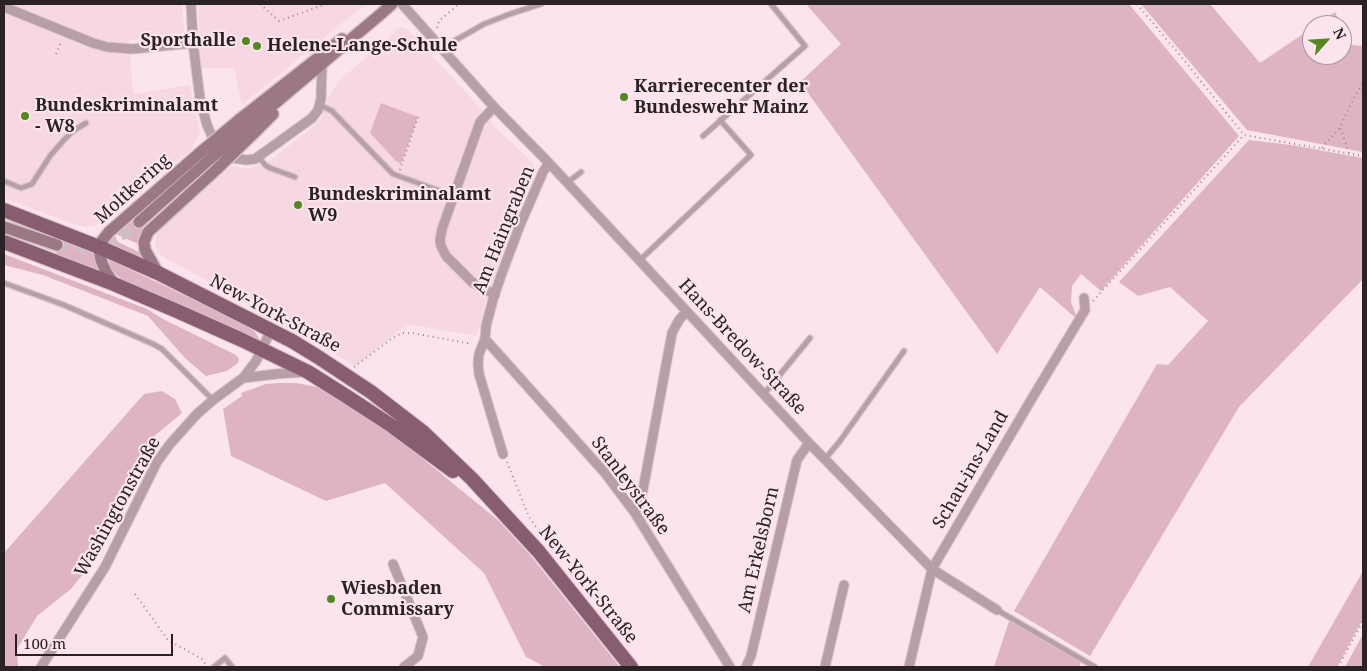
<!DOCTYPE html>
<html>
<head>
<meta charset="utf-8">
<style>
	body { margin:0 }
	#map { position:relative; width:1367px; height:671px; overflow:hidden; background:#fbe4ed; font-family:"Noto Serif",serif }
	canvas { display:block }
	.frame { position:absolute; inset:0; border:5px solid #2a2225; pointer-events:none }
	.north { position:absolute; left:1302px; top:15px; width:50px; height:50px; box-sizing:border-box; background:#fbe4ed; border:1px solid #a7969d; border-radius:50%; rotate:64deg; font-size:14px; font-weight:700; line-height:20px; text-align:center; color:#2a2225 }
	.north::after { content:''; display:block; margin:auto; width:18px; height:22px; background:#538820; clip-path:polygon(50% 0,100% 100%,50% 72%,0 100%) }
	.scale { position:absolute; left:15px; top:634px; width:158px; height:22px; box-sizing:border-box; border:2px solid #2a2225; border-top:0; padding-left:6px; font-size:15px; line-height:18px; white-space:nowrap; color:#2a2225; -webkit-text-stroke:4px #fbe4ed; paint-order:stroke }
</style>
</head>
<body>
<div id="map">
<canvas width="1367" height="671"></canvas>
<div class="frame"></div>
<div class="north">N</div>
<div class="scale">100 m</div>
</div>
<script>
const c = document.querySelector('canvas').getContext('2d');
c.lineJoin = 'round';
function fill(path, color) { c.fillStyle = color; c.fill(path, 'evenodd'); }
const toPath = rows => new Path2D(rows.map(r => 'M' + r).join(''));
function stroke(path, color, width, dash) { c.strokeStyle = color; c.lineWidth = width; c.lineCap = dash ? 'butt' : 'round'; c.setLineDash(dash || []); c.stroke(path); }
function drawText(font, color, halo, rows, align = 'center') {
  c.font = font + ' "Noto Serif",serif'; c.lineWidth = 4.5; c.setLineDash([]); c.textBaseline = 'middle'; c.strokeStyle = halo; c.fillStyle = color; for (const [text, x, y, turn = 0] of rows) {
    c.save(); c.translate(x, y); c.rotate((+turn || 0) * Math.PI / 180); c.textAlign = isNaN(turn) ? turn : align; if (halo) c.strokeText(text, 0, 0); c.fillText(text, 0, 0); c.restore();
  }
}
fill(toPath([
	[4,4,182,4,184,29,182,34,129,40,133,94,190,85,200,133,191,150,102,221,96,225,87,227,79,226,4,198],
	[198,4,367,4,342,23,242,105,234,68,201,68],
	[400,27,407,29,475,102,493,125,533,163,534,168,486,301,481,323,476,336,408,324,355,366,222,289,162,256,157,251,155,243,158,232,232,166,241,168,250,168,271,160,315,125,321,117,325,108,328,98,338,82]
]), '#f6d7e3');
fill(toPath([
	[806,4,1129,4,1239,136,1101,291,1081,274,1072,286,1071,302,1078,320,1040,287,997,354,800,82,841,44],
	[1141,4,1210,4,1260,63,1312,28,1312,55,1342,55,1342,27,1351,45,1363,46,1363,152,1247,130],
	[1335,12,1341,25,1316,25],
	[381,103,418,117,401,164,396,161,370,133],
	[1249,140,1291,145,1363,158,1363,279,1239,407,1090,656,1014,611,1157,364,1168,365,1208,321,1170,287,1138,296,1119,282],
	[135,217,145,228,140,245,116,234],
	[59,237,97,253,102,272,56,255],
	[112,239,141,253,143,258,142,259,110,244],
	[4,254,147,309,163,319,236,355,239,359,238,363,227,371,206,376,185,358,148,316,43,275,4,265],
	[109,259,243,324,255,332,260,340,130,284,121,279,114,272,110,265],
	[279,383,296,383,322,388,373,421,417,454,499,521,531,556,620,667,545,667,526,657,484,573,385,483,326,501,231,456,223,409,242,396,241,393,266,384],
	[162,391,175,399,182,413,152,438,91,564,71,589,37,616,17,649,18,667,4,667,4,553,144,394],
	[1363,571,1363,619,1337,667,1308,667],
	[1010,618,1081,662,1079,667,994,667],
	[1363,634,1363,667,1345,667]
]), '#deb4c4');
stroke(toPath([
	[57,245,83,247,102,243,122,235,139,222]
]), '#d1bdc5', 11, [11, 5.5]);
const lane = toPath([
	[443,49,456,40,484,24,510,14,541,4],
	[320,105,332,111,393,174,454,196],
	[703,136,805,46,771,4],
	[259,157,265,165,270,168,295,177],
	[4,181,21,188,32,184,50,156,63,141,73,131,86,123],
	[567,183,581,172],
	[640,260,751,155,720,120],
	[4,283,64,305,153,344,162,349,213,400],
	[764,394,810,338],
	[825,459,840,441,904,351],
	[997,610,1095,667],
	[214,667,225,658,232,667]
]);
const street = toPath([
	[191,4,193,43,200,99,207,125,216,145],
	[402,4,494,107,549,163,809,443,932,569,997,610],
	[4,7,93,43,107,47,132,49,193,43],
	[494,107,480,122,442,229,440,240,441,246,446,256,472,282,495,295],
	[225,154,234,158,246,160,255,159,312,118,318,110,321,99,322,65],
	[485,339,605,473,635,513,730,667],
	[243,378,276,374,304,372],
	[503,454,479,374,478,363,479,354,485,339,486,326,494,296,502,273,520,225,543,172,549,163],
	[635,513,642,495,672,333,679,320,686,312],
	[393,564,423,637,418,656,404,667],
	[41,667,105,567,157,462,170,444,197,414,213,400,243,378,256,361,271,330],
	[746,667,751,656,797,460,809,443],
	[825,667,844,585],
	[909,667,932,569,1031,400,1085,310,1084,298]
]);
const secondary = toPath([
	[240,119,342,39],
	[247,127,382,13,392,4],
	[253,134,273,114],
	[139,222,210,159],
	[4,227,57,245],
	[158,273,145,250,144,242,148,232,218,168],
	[114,284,106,272,101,260,99,250,102,241,109,232,202,151]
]);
const primary = toPath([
	[4,210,99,247,158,273,292,341,318,357,371,392,423,432,472,479,539,552,631,667],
	[4,242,114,284,177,311,242,340,308,372,346,396,392,426,453,471]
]);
stroke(lane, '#d5c1c9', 7);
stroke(street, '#d5c1c9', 11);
stroke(secondary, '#d5c1c9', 14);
stroke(primary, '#d5c1c9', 16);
stroke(toPath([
	[260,4,279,21,326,4],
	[1137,4,1184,60,1244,135,1363,156],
	[437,28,439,21,459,4],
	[56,54,62,40],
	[1322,148,1340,127],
	[1349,153,1340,127,1354,98,1363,83],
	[400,170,418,117],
	[1093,301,1244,135],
	[354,367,394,337,402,333,412,333,472,344],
	[507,462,529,517,544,538],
	[135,594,168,640,202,659,206,665],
	[1338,667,1363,621]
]), '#97878d', 2, [1, 4]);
stroke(lane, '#b79ea7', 4.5);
stroke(street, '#b79ea7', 9);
stroke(secondary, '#9c7886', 11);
stroke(primary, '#885d6f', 14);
const secondaryBridge = toPath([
	[202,151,240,119],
	[210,159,247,127],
	[218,168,253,134]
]);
stroke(secondaryBridge, '#d5c1c9', 14, []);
stroke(secondaryBridge, '#9c7886', 11);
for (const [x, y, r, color] of [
	[246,41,5,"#538820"],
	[257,46,5,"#538820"],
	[624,97,5,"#538820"],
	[25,116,5,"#538820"],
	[298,205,5,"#538820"],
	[331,599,5,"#538820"]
]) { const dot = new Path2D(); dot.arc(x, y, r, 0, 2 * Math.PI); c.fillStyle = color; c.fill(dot); stroke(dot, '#fbe4ed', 2); }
drawText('bold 18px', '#2a2225', '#fbe4ed', [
	["Sporthalle",236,41,"right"],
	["Helene-Lange-Schule",267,46],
	["Karrierecenter der",634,87],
	["Bundeswehr Mainz",634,108],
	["Bundeskriminalamt",35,106],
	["- W8",35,127],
	["Bundeskriminalamt",308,195],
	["W9",308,216],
	["Wiesbaden",341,589],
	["Commissary",341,610]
], 'left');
drawText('18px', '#2a2225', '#fbe4ed', [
	["Moltkering",133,189,-42],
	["Am Haingraben",504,230,-68],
	["New-York-Straße",275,314,28],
	["Hans-Bredow-Straße",742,347,47],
	["Schau-ins-Land",971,470,-60],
	["Stanleystraße",630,486,53],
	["Washingtonstraße",118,507,-61],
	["Am Erkelsborn",759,550,-77],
	["New-York-Straße",588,585,51]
]);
</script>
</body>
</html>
